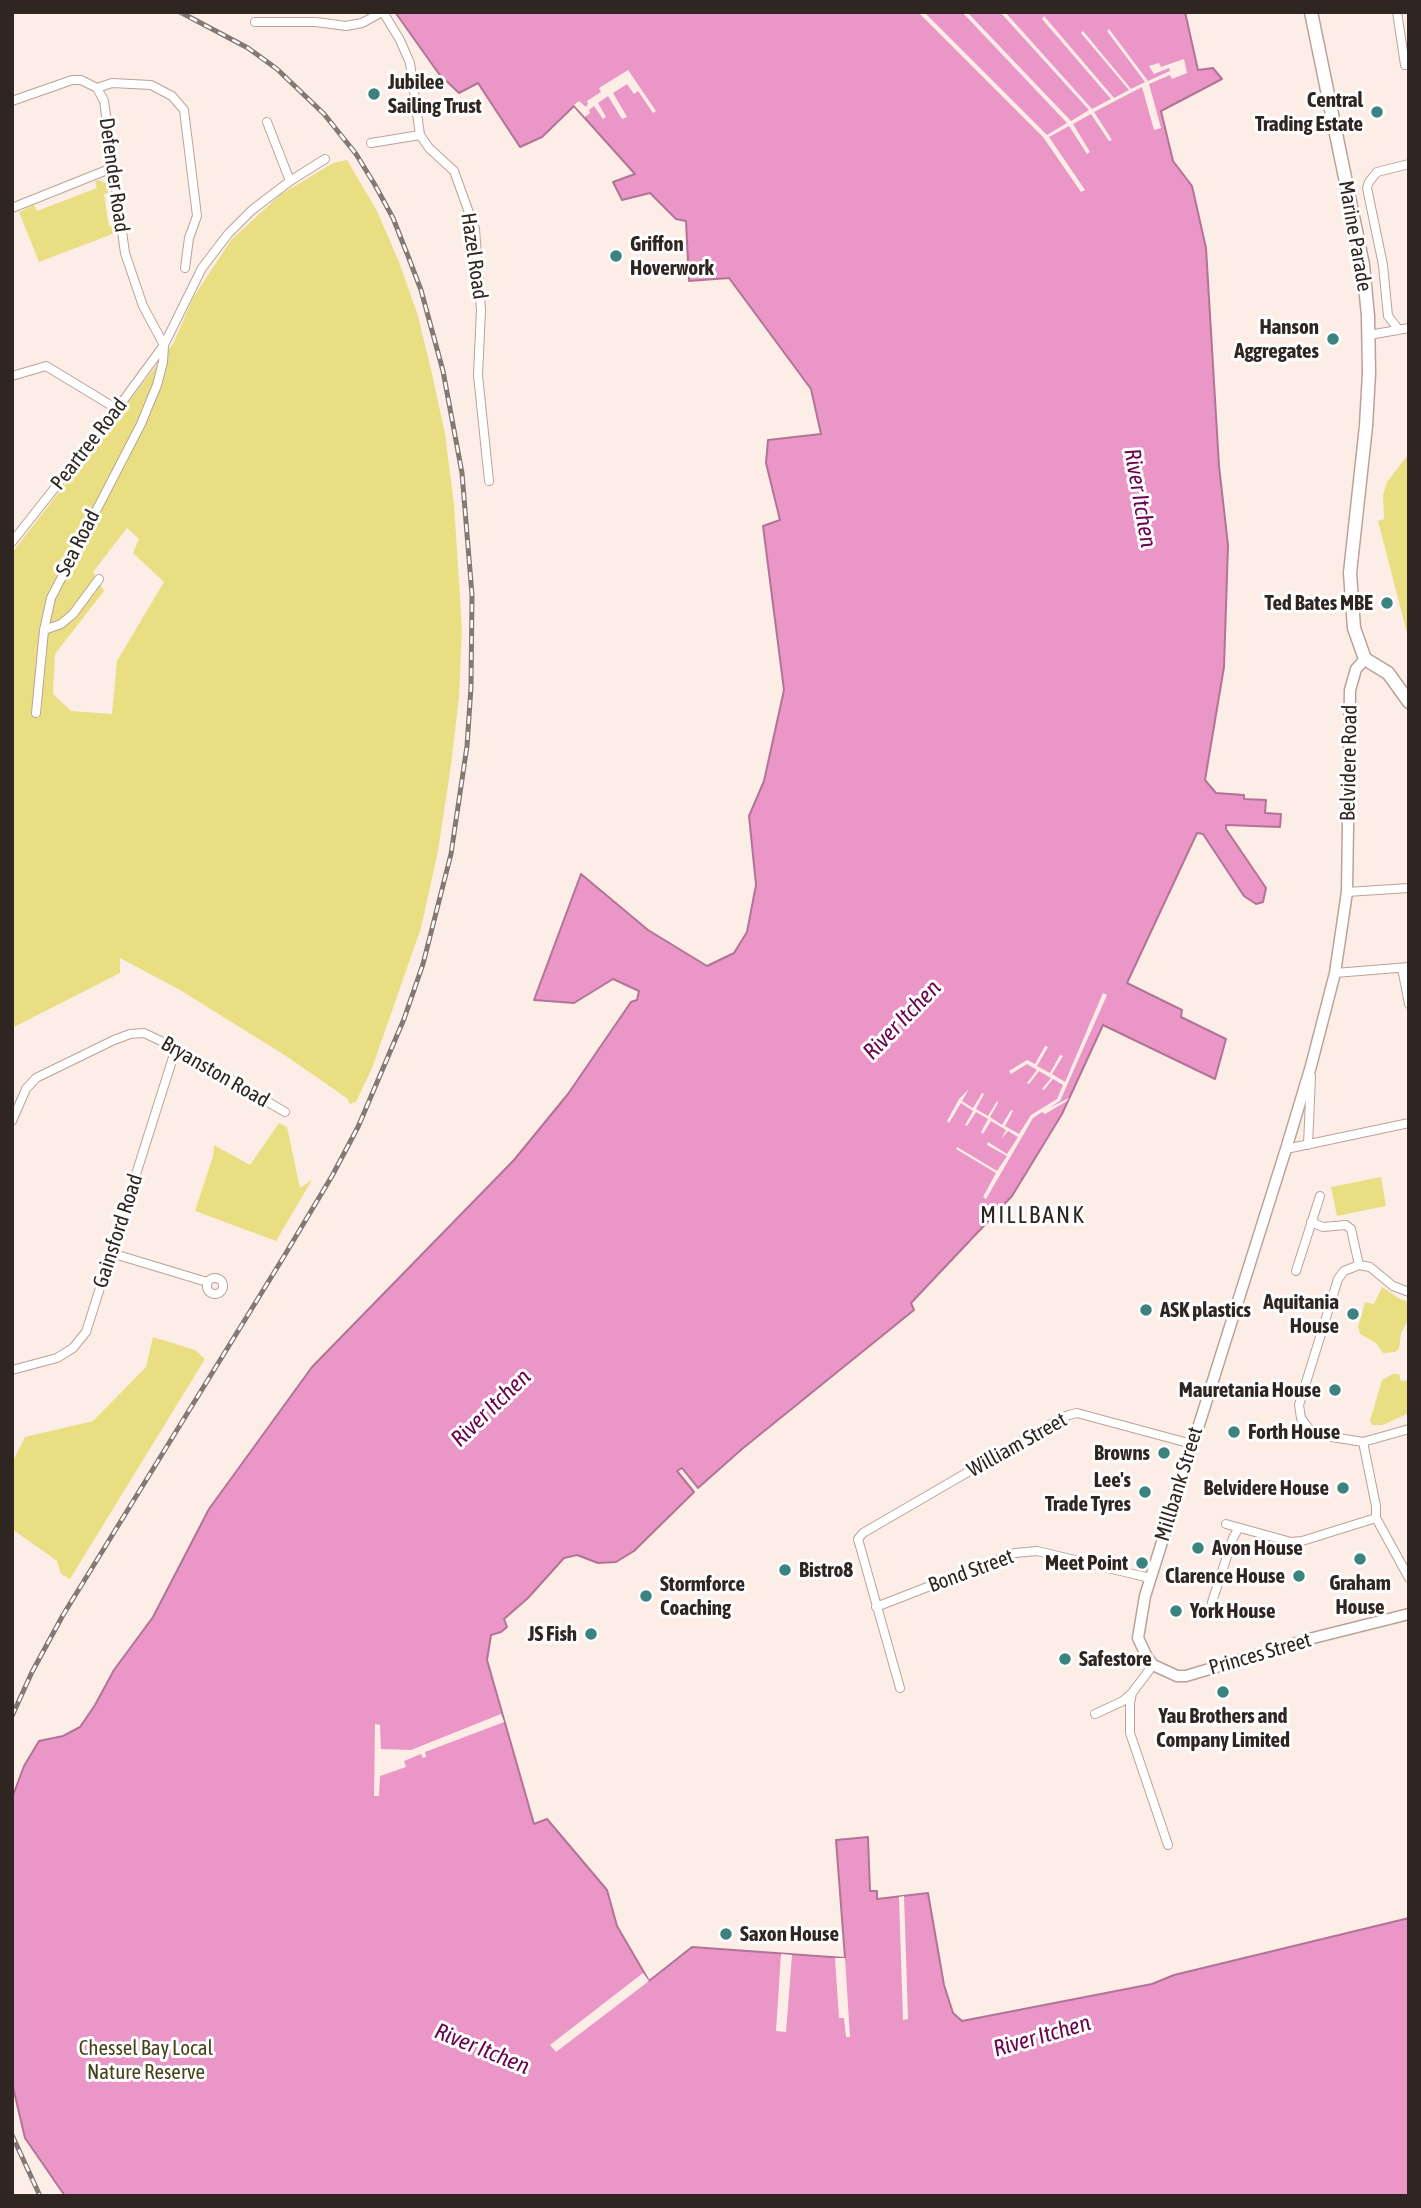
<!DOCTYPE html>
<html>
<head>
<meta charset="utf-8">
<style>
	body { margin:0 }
	#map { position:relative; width:1421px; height:2208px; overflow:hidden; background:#fdede7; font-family:"Asap Condensed",sans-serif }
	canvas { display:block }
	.frame { position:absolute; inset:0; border:14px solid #2f2622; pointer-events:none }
</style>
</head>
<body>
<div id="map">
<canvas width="1421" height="2208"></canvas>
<div class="frame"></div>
</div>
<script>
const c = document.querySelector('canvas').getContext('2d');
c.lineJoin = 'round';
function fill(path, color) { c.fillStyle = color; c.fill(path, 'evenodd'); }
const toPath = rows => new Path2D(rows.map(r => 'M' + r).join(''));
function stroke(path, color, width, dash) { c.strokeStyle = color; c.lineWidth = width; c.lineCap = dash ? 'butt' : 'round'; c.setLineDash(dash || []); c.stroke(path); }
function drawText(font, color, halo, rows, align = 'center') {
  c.font = font + ' "Asap Condensed",sans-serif'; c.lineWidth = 6; c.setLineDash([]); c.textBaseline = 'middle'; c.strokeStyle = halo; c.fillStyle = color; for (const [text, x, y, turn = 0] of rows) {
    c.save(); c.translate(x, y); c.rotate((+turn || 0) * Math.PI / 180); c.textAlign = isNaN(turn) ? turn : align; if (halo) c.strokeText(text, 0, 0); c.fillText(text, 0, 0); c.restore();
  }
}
fill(toPath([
	[347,160,377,211,399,262,418,316,432,374,445,434,454,504,462,628,459,697,451,765,438,851,421,928,372,1068,356,1102,349,1104,348,1099,286,1056,180,990,120,958,120,973,12,1028,12,553,173,344,193,298,231,240,280,195,333,163],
	[127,528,139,539,133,553,164,582,117,661,112,714,71,711,53,694,55,654,104,591,93,572],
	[99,180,107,184,108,193,104,194,109,226,115,225,115,233,39,262,19,212,34,205,37,211,97,188,95,181],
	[1407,456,1409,458,1409,641,1378,521,1384,519,1383,495,1387,482],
	[279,1123,287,1127,300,1188,312,1180,276,1241,195,1211,213,1156,214,1145,250,1165],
	[1381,1177,1386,1206,1337,1216,1331,1187],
	[1382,1287,1400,1299,1409,1302,1409,1319,1401,1333,1399,1349,1395,1352,1383,1353,1376,1343,1360,1334,1358,1327,1365,1302,1374,1304],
	[153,1337,195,1350,205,1359,70,1579,61,1574,57,1561,12,1529,12,1463,25,1437,93,1421,146,1367],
	[1393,1374,1399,1374,1401,1381,1409,1380,1409,1413,1383,1425,1372,1425,1370,1421,1382,1380]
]), '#eade83');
const water = toPath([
	[395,12,1185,12,1198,70,1213,68,1222,79,1161,111,1173,161,1192,186,1206,248,1219,466,1228,545,1224,667,1205,780,1216,793,1244,795,1244,799,1266,800,1265,813,1281,814,1280,827,1226,825,1226,829,1266,888,1263,902,1256,904,1244,896,1203,834,1197,833,1127,983,1182,1010,1181,1017,1226,1039,1215,1079,1103,1025,1062,1114,1012,1196,911,1303,914,1310,742,1449,698,1488,682,1468,677,1471,694,1492,634,1551,616,1562,598,1563,577,1555,564,1558,528,1598,504,1619,507,1627,501,1632,491,1635,487,1660,534,1824,547,1819,607,1890,617,1926,649,1981,692,1947,845,1958,836,1840,868,1837,870,1891,877,1891,877,1899,928,1893,944,1985,953,2013,962,2021,1152,1984,1174,1975,1409,1918,1409,2196,65,2196,25,2138,12,2083,12,1798,24,1766,39,1741,63,1736,80,1727,95,1705,114,1670,153,1617,209,1509,312,1367,514,1160,568,1094,631,1002,637,1000,639,991,613,979,574,1003,534,1000,581,874,648,930,707,966,734,953,747,932,756,885,749,816,764,781,784,690,763,526,780,520,766,463,768,440,821,434,811,389,729,278,689,281,686,221,676,219,650,193,622,200,613,182,635,174,574,106,542,137,520,147,478,83,459,93,439,74,395,12]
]);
fill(water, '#ea96c7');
stroke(water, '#b27496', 2);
fill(toPath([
	[918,12,924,12,1047,135,1067,123,962,12,967,12,1071,121,1089,110,1000,12,1005,12,1092,109,1111,99,1042,19,1044,16,1114,98,1129,90,1081,33,1083,31,1131,89,1145,82,1107,31,1109,29,1148,81,1170,71,1169,68,1154,74,1149,66,1159,63,1161,67,1184,59,1187,73,1172,79,1170,75,1149,84,1161,128,1154,130,1142,87,1094,112,1112,140,1109,141,1091,114,1073,124,1090,152,1087,154,1069,126,1049,137,1085,190,1081,192,1043,137],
	[628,70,656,111,653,113,638,91,634,94,627,84,613,93,627,117,622,119,608,96,598,103,606,117,603,119,594,106,589,110,590,113,585,117,574,105,579,101,586,107,588,104,587,101,601,92,599,88],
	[1103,993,1107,995,1060,1101,1049,1108,1069,1098,1067,1101,1045,1114,1042,1112,1033,1118,986,1199,983,1197,996,1173,956,1149,957,1147,997,1171,1007,1156,987,1145,988,1142,1007,1154,1018,1137,1008,1131,1001,1139,1006,1130,991,1121,983,1134,981,1132,988,1119,976,1112,967,1126,965,1125,973,1111,961,1103,949,1123,947,1121,959,1099,969,1089,962,1101,973,1108,982,1093,984,1094,976,1109,988,1116,997,1101,998,1103,990,1117,1002,1125,1011,1110,1013,1111,1005,1126,1019,1134,1031,1115,1057,1099,1063,1085,1053,1079,1044,1090,1042,1089,1051,1078,1039,1071,1029,1084,1027,1083,1037,1070,1027,1064,1011,1074,1009,1071,1027,1060,1035,1064,1045,1046,1048,1047,1037,1066,1050,1073,1060,1055,1063,1056,1052,1074,1065,1082],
	[501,1714,504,1722,425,1752,426,1757,423,1758,421,1754,404,1761,406,1767,380,1776,379,1796,374,1796,375,1724,380,1725,381,1749,411,1750],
	[904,1896,908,2019,903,2020,899,1897],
	[781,1954,792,1955,786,2032,776,2031],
	[835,1958,845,1958,850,2037,846,2037,844,2018,839,2018],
	[643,1973,649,1981,556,2052,550,2045]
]), '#fdede7');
const minor = toPath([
	[383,12,400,40,410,63,420,135,429,148,454,171,475,229,481,310,478,375,489,481],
	[1397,12,1405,65,1409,64],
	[255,22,316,22,346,26,362,23,382,12],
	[97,88,112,83,151,85,172,96,184,110,197,216,189,238,185,268],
	[12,101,72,80,81,80,97,88,104,101,125,253,143,306,164,345],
	[267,122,290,181],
	[371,143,420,135],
	[12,208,112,168],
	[1399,330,1388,316,1383,265,1367,188,1369,182,1377,172,1409,164],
	[1369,335,1409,328],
	[12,376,46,366,117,409],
	[12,542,117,409,164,345],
	[44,630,61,624,73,614,99,579],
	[36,713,44,630,51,598,141,424,157,385,163,362,164,345,202,268,228,234,252,210,290,181,325,159],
	[1347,892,1409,888],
	[1402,968,1409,1004],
	[1335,973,1409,967],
	[12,1121,26,1089,36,1078,114,1040,130,1034,144,1033,176,1048,285,1112],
	[1308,1145,1311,1076],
	[1286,1149,1409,1123],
	[1311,1222,1323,1227,1346,1225,1351,1229,1359,1265],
	[111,1253,207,1282],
	[1296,1271,1320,1196],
	'207 1286a8 8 0 1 1 16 0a8 8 0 1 1-16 0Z',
	[1409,1292,1393,1286,1370,1267,1359,1265,1344,1271,1338,1279,1299,1405,1301,1418,1306,1425,1313,1433,1326,1436,1363,1442,1409,1429],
	[12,1370,57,1358,73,1348,86,1332,176,1048],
	[1363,1442,1376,1506,1376,1518,1409,1578],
	[1226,1524,1291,1542,1302,1541,1376,1518],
	[1212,1602,1233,1538,1238,1529],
	[876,1607,1015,1553,1037,1551,1150,1578],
	[1153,1665,1132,1693,1130,1703,1130,1733,1168,1845],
	[900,1688,858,1539,863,1533,1061,1418,1069,1415,1077,1413,1192,1444],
	[1095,1714,1123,1701,1132,1693]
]);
const tertiary = toPath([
	[1365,659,1356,669,1350,690,1347,892,1335,973,1311,1066,1286,1149,1145,1596,1138,1638,1147,1657,1153,1665,1177,1676,1186,1676,1313,1638,1409,1614]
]);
const secondary = toPath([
	[1311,12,1363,265,1368,316,1369,373,1366,426,1350,573,1354,628,1365,659,1388,673,1409,702]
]);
stroke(minor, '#bba298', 10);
stroke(tertiary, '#bba298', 13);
stroke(secondary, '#bba298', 15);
stroke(minor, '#fff', 8);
stroke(tertiary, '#fff', 10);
stroke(secondary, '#fff', 12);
const rail = toPath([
	[12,1716,32,1672,63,1615,283,1258,332,1176,358,1127,404,1019,423,964,451,854,467,746,471,687,472,595,462,473,443,371,421,290,408,256,393,218,375,185,356,154,324,114,277,69,248,48,180,12],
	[12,2135,40,2196]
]);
stroke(rail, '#837873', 5);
stroke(rail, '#fefefe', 2.5, [8]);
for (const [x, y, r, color] of [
	[374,94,7,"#3b837f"],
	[1377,112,7,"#3b837f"],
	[616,256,7,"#3b837f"],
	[1333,339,7,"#3b837f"],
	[1387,603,7,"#3b837f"],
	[1146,1310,7,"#3b837f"],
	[1353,1314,7,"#3b837f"],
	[1335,1390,7,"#3b837f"],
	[1234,1432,7,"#3b837f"],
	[1164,1453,7,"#3b837f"],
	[1343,1488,7,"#3b837f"],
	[1145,1492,7,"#3b837f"],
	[1198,1548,7,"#3b837f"],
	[1360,1559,7,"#3b837f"],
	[1142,1563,7,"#3b837f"],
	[785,1570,7,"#3b837f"],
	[1299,1576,7,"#3b837f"],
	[646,1596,7,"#3b837f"],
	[1176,1611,7,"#3b837f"],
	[591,1634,7,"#3b837f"],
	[1065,1659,7,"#3b837f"],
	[1223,1692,7,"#3b837f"],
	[726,1934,7,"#3b837f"]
]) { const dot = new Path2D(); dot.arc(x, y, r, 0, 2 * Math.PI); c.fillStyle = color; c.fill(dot); stroke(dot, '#fefefe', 2.5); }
drawText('bold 21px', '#2f2622', '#fefefe', [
	["Jubilee",388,82,"left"],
	["Sailing Trust",388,106,"left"],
	["Central",1363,100],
	["Trading Estate",1363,124],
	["Griffon",630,244,"left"],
	["Hoverwork",630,268,"left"],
	["Hanson",1319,327],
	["Aggregates",1319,351],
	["Ted Bates MBE",1373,603],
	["Aquitania",1339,1302],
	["House",1339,1326],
	["ASK plastics",1160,1310,"left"],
	["Mauretania House",1321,1390],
	["Forth House",1248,1432,"left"],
	["Browns",1150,1453],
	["Lee's",1131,1480],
	["Trade Tyres",1131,1504],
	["Belvidere House",1329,1488],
	["Avon House",1212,1548,"left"],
	["Meet Point",1128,1563],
	["Bistro8",799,1570,"left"],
	["Clarence House",1285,1576],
	["Graham",1360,1583,"center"],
	["House",1360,1607,"center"],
	["Stormforce",660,1584,"left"],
	["Coaching",660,1608,"left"],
	["York House",1190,1611,"left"],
	["JS Fish",577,1634],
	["Safestore",1079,1659,"left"],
	["Yau Brothers and",1223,1716,"center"],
	["Company Limited",1223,1740,"center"],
	["Saxon House",740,1934,"left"]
], 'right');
drawText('21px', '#2f2622', '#fefefe', [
	["Defender Road",114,175,82],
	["Marine Parade",1355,236,80],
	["Hazel Road",474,256,82],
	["Peartree Road",89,444,-52],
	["Sea Road",78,543,-63],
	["Belvidere Road",1349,763,-89],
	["Bryanston Road",215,1072,30],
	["Gainsford Road",118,1231,-72],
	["William Street",1017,1445,-29],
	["Millbank Street",1179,1484,-73],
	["Bond Street",971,1571,-20],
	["Princes Street",1260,1654,-16]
]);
drawText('21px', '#474219', '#fefefe', [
	["Chessel Bay Local",146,2048],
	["Nature Reserve",146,2072]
]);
drawText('italic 23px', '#6a034d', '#fefefe', [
	["River Itchen",1140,498,80],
	["River Itchen",902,1020,-46],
	["River Itchen",491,1408,-44],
	["River Itchen",1042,2036,-16],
	["River Itchen",482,2049,22]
]);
c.letterSpacing = '2px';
drawText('24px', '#2f2622', '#fefefe', [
	["MILLBANK",1033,1215]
]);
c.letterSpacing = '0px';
</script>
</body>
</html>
